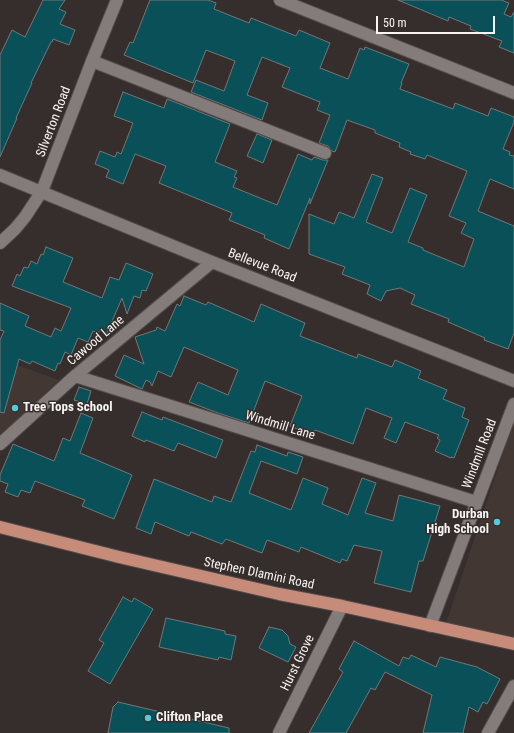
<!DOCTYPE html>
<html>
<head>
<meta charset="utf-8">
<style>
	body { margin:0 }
	#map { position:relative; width:514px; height:733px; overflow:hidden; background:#352e2c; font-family:"Roboto Condensed",sans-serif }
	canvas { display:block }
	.scale { position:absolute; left:376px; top:16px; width:119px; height:18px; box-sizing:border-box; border:2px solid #f8f4f3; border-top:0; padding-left:5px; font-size:12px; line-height:14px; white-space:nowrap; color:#f8f4f3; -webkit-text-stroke:3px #352e2c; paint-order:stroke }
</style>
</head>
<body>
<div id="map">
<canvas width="514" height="733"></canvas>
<div class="scale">50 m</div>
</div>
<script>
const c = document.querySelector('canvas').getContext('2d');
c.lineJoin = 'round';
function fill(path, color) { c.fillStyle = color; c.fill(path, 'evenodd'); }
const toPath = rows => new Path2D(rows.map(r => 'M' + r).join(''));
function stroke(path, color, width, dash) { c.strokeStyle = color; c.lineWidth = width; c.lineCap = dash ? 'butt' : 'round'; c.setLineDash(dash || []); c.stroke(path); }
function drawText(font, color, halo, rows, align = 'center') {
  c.font = font + ' "Roboto Condensed",sans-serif'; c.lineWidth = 3; c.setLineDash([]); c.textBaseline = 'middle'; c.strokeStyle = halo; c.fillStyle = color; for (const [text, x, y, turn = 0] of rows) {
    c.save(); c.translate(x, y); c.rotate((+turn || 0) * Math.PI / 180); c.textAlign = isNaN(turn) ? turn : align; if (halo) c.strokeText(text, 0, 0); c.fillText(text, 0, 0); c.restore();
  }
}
fill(toPath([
	[0,359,59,380,0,437],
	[514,421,514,639,446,623]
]), '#433733');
const building = toPath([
	[43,0,65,0,59,9,66,12,60,24,75,30,69,45,53,39,52,42,51,42,31,83,32,83,16,118,17,118,0,157,0,55,12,30,25,37,43,0],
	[150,0,208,0,216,3,214,9,249,23,251,18,296,36,299,30,330,43,320,68,348,79,360,48,364,50,365,47,409,64,401,83,402,83,400,89,453,109,455,103,488,116,491,108,514,117,514,122,503,149,510,152,509,155,514,156,514,189,490,179,478,211,514,226,514,333,508,349,484,340,485,338,448,322,449,319,411,304,415,295,400,288,386,291,381,301,367,294,370,285,342,274,345,267,309,254,309,214,334,224,339,212,354,218,372,174,383,178,366,222,392,233,410,188,427,195,408,242,423,248,423,250,464,267,474,239,461,233,466,223,449,216,467,171,427,155,425,159,410,154,411,152,399,147,400,143,375,133,375,130,347,120,335,152,332,151,328,146,319,143,330,115,317,110,320,102,282,87,290,68,262,57,247,95,268,103,262,120,191,92,196,80,224,91,235,61,206,50,193,83,124,55,130,42,133,43,150,0],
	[398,0,501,0,509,3,504,14,511,17,514,12,514,53,499,47,502,41,470,29,471,26,449,17,448,21,398,0],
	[123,92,164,108,167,99,230,124,215,162,237,171,234,177,237,178,233,187,277,205,298,154,312,160,314,157,323,160,328,160,310,204,310,198,289,249,264,238,265,235,229,220,232,213,159,183,166,166,135,154,123,184,106,177,109,170,95,164,100,151,115,157,117,152,121,154,133,123,114,116,123,92],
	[257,134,272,140,263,163,247,156,257,134],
	[46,247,73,258,63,282,102,298,110,277,119,280,126,263,153,274,146,291,142,290,140,298,134,296,127,314,122,298,107,333,100,330,98,333,93,331,88,342,78,338,71,355,65,352,60,364,58,363,55,371,32,361,30,364,19,359,4,413,0,412,0,340,4,331,0,330,0,303,29,316,25,326,51,337,55,328,61,331,71,308,12,286,17,274,20,276,24,267,28,268,31,261,37,264,41,254,43,255,46,247],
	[184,296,206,305,208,302,254,322,261,304,305,323,300,336,357,358,358,354,392,367,395,360,421,371,418,378,447,390,443,399,465,408,462,417,469,420,454,458,451,457,451,458,435,451,440,440,437,438,439,435,405,422,396,443,384,438,392,418,366,408,353,444,315,430,312,435,290,426,302,396,265,381,249,423,218,413,189,402,198,382,228,395,238,370,184,347,171,377,158,371,152,386,150,382,146,380,142,389,115,376,124,355,144,364,135,337,156,330,157,327,165,331,177,304,180,306,184,296],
	[79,387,91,391,87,404,74,400,79,387],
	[142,412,162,420,163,417,223,440,216,458,178,443,174,451,146,440,145,442,132,436,142,412],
	[81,413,93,418,80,453,132,475,114,519,82,506,85,500,35,481,30,493,21,490,18,497,5,492,8,484,0,481,0,475,13,444,54,461,63,438,70,441,81,413],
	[257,445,287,456,288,452,303,457,297,474,261,461,249,493,291,510,303,478,328,488,322,504,348,515,362,478,376,483,365,513,393,521,399,495,440,506,423,561,419,561,411,592,374,583,382,551,354,545,347,561,342,559,340,563,301,547,299,552,267,540,262,553,226,539,222,544,191,532,189,536,155,522,151,534,136,528,154,479,212,502,214,496,231,502,251,451,255,452,257,445],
	[123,597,132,602,134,598,153,609,110,684,88,671,104,643,99,640,123,597],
	[166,618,225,631,225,634,236,636,231,660,219,657,218,660,159,647,166,618],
	[269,627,282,630,288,636,290,644,296,647,288,662,259,648,269,627],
	[354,641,399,666,403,657,409,659,411,655,436,667,440,657,477,667,500,679,487,704,483,702,478,712,469,707,463,733,423,733,432,695,385,672,375,690,371,688,346,733,309,733,343,672,339,669,354,641],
	[118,702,229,728,229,733,108,733,113,707,118,702]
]);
fill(building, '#0a5059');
stroke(building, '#707879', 1);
const minor = toPath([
	[280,0,514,93],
	[92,61,325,153],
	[0,175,212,262,514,381],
	[0,243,15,229,25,217,42,191,92,61,117,0],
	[75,376,476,502],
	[0,444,75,376,212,262],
	[430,626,514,404],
	[279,733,342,606],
	[488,733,514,686]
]);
const major = toPath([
	[0,527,119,557,279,594,342,606,514,644]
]);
stroke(minor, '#514b4a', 14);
stroke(major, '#514b4a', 14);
stroke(minor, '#837c7a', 12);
stroke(major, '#c78b7a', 12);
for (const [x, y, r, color] of [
	[15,408,4,"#53cbdb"],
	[497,522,4,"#53cbdb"],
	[148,718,4,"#53cbdb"]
]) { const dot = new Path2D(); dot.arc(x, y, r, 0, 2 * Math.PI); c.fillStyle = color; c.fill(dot); stroke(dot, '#352e2c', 1.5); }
drawText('13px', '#f8f4f3', '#352e2c', [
	["Silverton Road",54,122,-69],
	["Bellevue Road",262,266,21],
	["Cawood Lane",96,341,-40],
	["Windmill Lane",280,426,17],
	["Windmill Road",480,454,-69],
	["Stephen Dlamini Road",259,574,12],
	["Hurst Grove",298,663,-64]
]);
drawText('bold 13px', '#f8f4f3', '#352e2c', [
	["Tree Tops School",23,408],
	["Durban",489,515,"right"],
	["High School",489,530,"right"],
	["Clifton Place",156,718]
], 'left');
</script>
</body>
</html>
